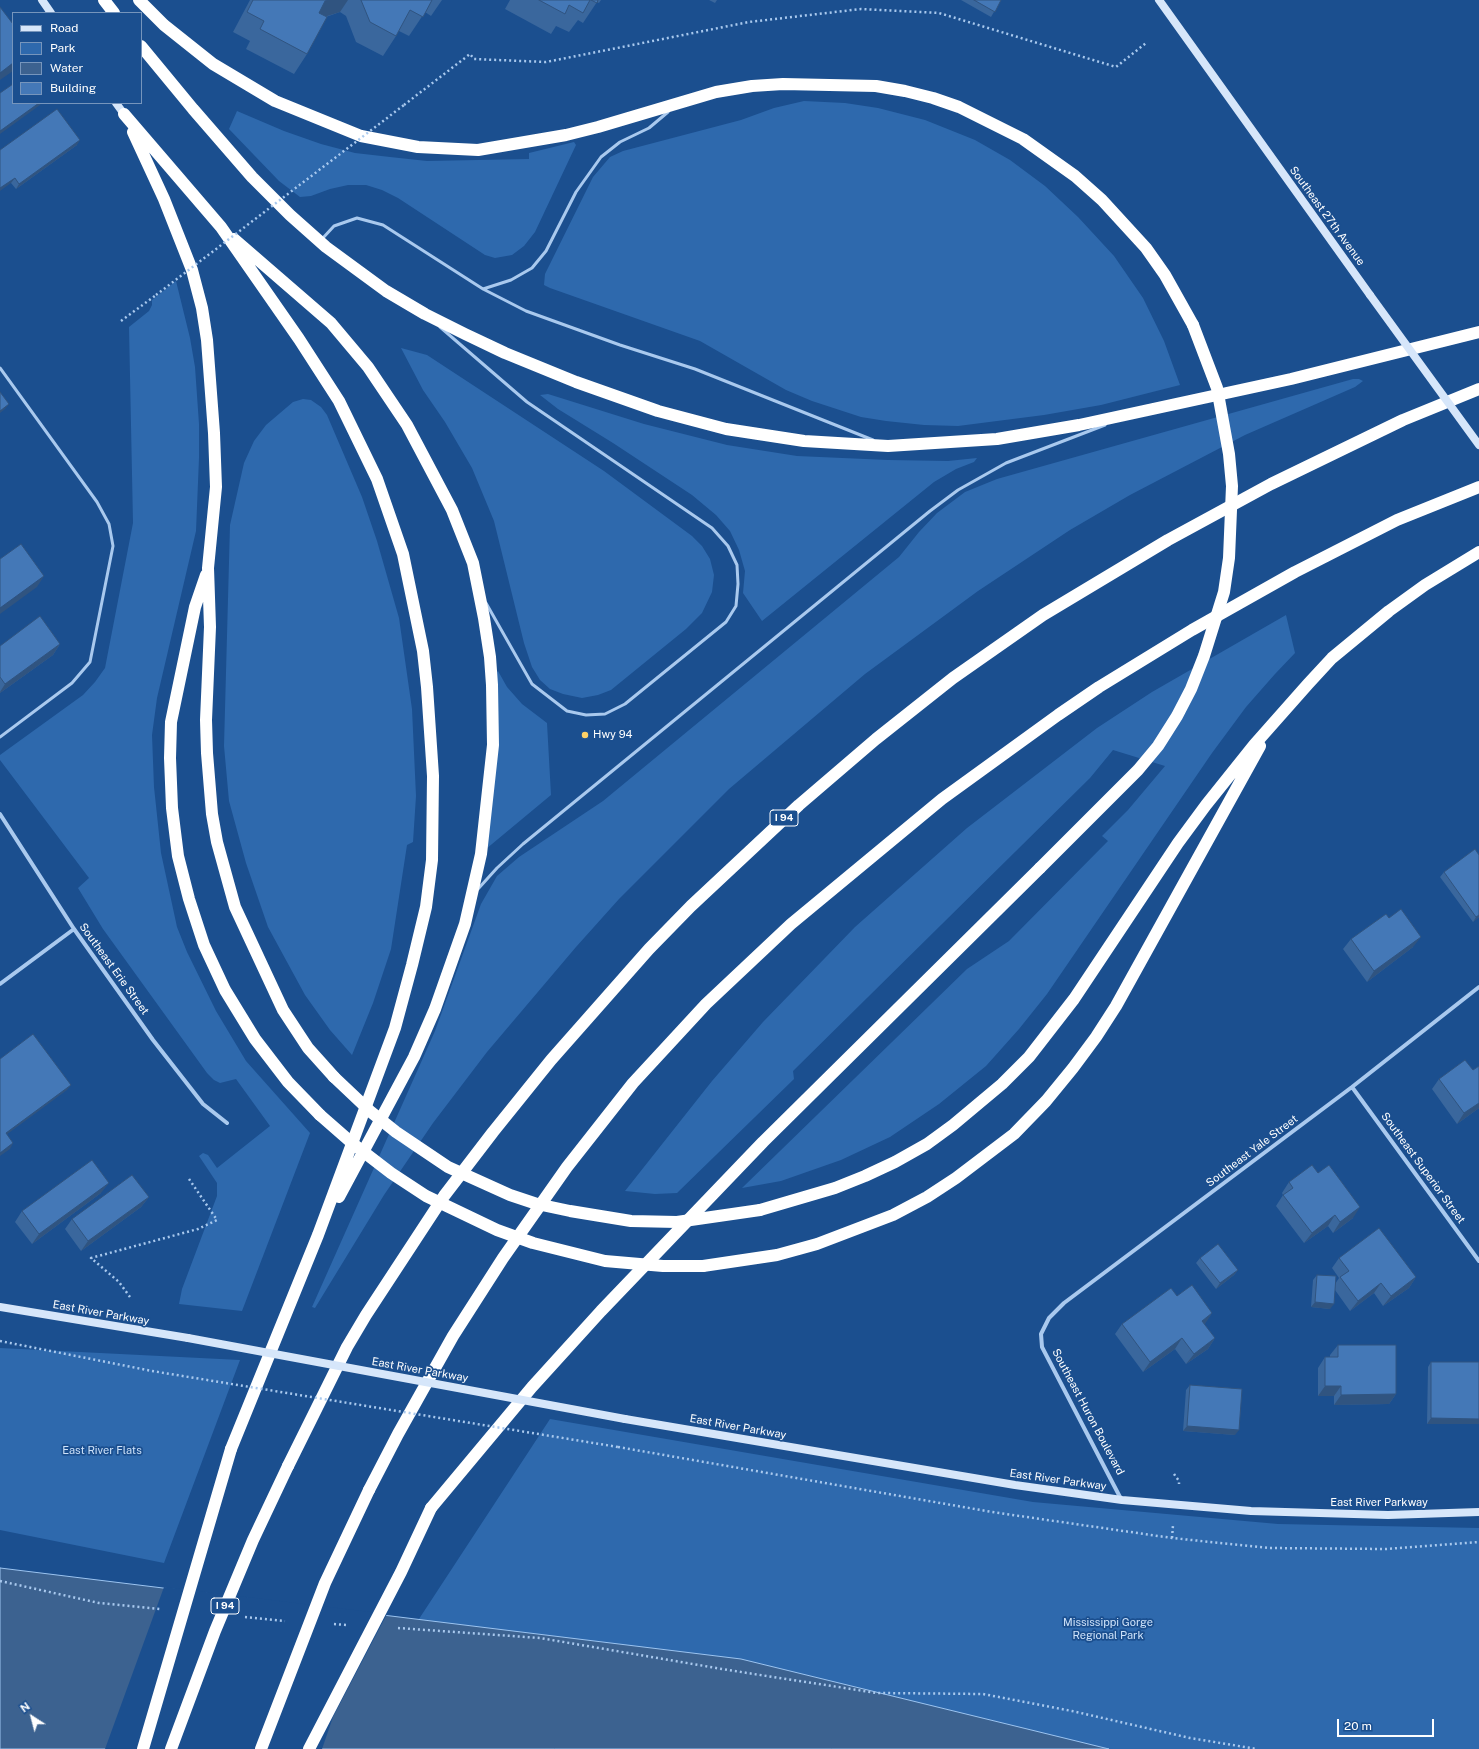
<!DOCTYPE html>
<html>
<head>
<meta charset="utf-8">
<style>
	body { margin:0 }
	#map { position:relative; width:1479px; height:1749px; overflow:hidden; background:#1b4f8f; font-family:"Public Sans",sans-serif }
	canvas { display:block }
	.legend { position:absolute; left:12px; top:12px; width:130px; height:92px; box-sizing:border-box; background:#1b4f8f; border:1px solid #7695bc; margin:0; padding:5px 7px; list-style:none; font-size:12px; color:#fff }
	.legend li { display:flex; align-items:center; gap:8px; height:20px }
	.legend b { width:20px; border:1px solid #7695bc }
	.north { position:absolute; left:12px; top:1697px; width:40px; height:40px; -webkit-text-stroke:3px #1b4f8f; paint-order:stroke; rotate:324deg; font-size:11px; font-weight:700; line-height:16px; text-align:center; color:#fff }
	.north::after { content:''; display:block; margin:auto; width:14px; height:18px; background:#fff; clip-path:polygon(50% 0,100% 100%,50% 72%,0 100%) }
	.scale { position:absolute; left:1337px; top:1719px; width:97px; height:18px; box-sizing:border-box; border:2px solid #fff; border-top:0; padding-left:5px; font-size:12px; line-height:14px; white-space:nowrap; color:#fff; -webkit-text-stroke:3px #1b4f8f; paint-order:stroke }
</style>
</head>
<body>
<div id="map">
<canvas width="1479" height="1749"></canvas>
<ul class="legend">
<li><b style="height:5px;background:#d6e6fa"></b>Road</li>
<li><b style="height:11px;background:#2e69ad"></b>Park</li>
<li><b style="height:11px;background:#3c6290"></b>Water</li>
<li><b style="height:11px;background:#4478b7"></b>Building</li>
</ul>
<div class="north">N</div>
<div class="scale">20 m</div>
</div>
<script>
const c = document.querySelector('canvas').getContext('2d');
c.lineJoin = 'round';
function fill(path, color) { c.fillStyle = color; c.fill(path, 'evenodd'); }
const toPath = rows => new Path2D(rows.map(r => 'M' + r).join(''));
function stroke(path, color, width, dash) { c.strokeStyle = color; c.lineWidth = width; c.lineCap = dash ? 'butt' : 'round'; c.setLineDash(dash || []); c.stroke(path); }
function drawText(font, color, halo, rows, align = 'center') {
  c.font = font + ' "Public Sans",sans-serif'; c.lineWidth = 3.5; c.setLineDash([]); c.textBaseline = 'middle'; c.strokeStyle = halo; c.fillStyle = color; for (const [text, x, y, turn = 0] of rows) {
    c.save(); c.translate(x, y); c.rotate((+turn || 0) * Math.PI / 180); c.textAlign = isNaN(turn) ? turn : align; if (halo) c.strokeText(text, 0, 0); c.fillText(text, 0, 0); c.restore();
  }
}
fill(toPath([
	[804,101,845,103,878,108,925,120,975,140,1010,160,1045,186,1078,217,1114,256,1143,298,1164,341,1180,385,1101,405,1044,415,997,421,958,426,924,425,886,421,861,417,812,401,786,390,700,341,550,288,544,285,545,274,593,177,610,157,623,151,741,120,774,108],
	[237,111,284,131,321,144,355,153,390,157,427,161,529,159,529,153,574,142,576,145,535,232,524,246,512,255,495,258,485,255,398,198,382,190,366,185,348,185,330,189,311,196,300,197,279,181,229,129],
	[176,281,190,338,195,367,199,424,199,458,196,531,157,698,152,735,154,787,161,853,177,927,187,952,216,1011,246,1061,310,1133,242,1311,179,1304,182,1289,217,1196,217,1183,199,1156,203,1153,208,1155,217,1168,270,1126,236,1079,220,1083,214,1080,207,1073,103,929,78,888,89,878,0,760,0,755,83,695,95,682,105,668,133,523,129,327,149,311,152,305,152,300],
	[401,348,427,355,604,471,692,536,702,546,710,559,714,575,712,592,702,613,686,629,611,690,598,695,582,698,563,694,550,689,540,680,532,667,524,643,494,521,472,468,445,422,423,390],
	[1353,379,1359,379,1363,381,1355,387,1245,435,1130,495,1070,530,978,591,865,674,729,789,619,899,576,947,487,1052,433,1123,384,1195,315,1308,312,1307,435,1031,481,904,497,876,519,857,603,801,899,557,919,532,937,513,965,492,997,479],
	[548,394,644,424,727,445,797,456,888,460,948,461,977,458,974,462,956,469,934,482,762,621,743,593,745,571,739,550,730,531,716,515,692,495,613,443,558,409,540,395],
	[303,399,311,400,321,407,327,415,362,497,377,541,399,618,412,709,416,796,413,842,407,845,391,949,373,1003,352,1055,330,1030,305,995,268,927,246,863,229,801,224,746,230,525,244,463,254,441,266,425,293,402],
	[1286,615,1295,653,1275,674,1246,707,1212,753,1047,994,1019,1029,986,1066,939,1104,890,1137,841,1160,781,1181,742,1188,967,969,1009,941,1108,841,1102,836,1128,810,1165,766,1113,750,1090,778,793,1071,794,1079,677,1193,655,1194,625,1191,712,1081,763,1022,855,927,967,828,1097,728,1152,692],
	[498,671,507,687,522,704,547,723,551,795,486,849,495,674],
	[0,1348,240,1360,164,1563,0,1530],
	[550,1419,1033,1502,1278,1524,1479,1528,1479,1749,1095,1749,398,1651]
]), '#2e69ad');
const water = toPath([
	[0,1568,741,1659,1109,1749,0,1749,0,1568]
]);
fill(water, '#3c6290');
stroke(water, '#9cc4f0', 1);
fill(toPath([
	[164,1587,387,1614,333,1717,322,1749,105,1749]
]), '#1b4f8f');
stroke(toPath([
	[404,105,470,54,474,59,546,62,749,22,861,9,939,13,1116,67,1146,43],
	[121,321,156,295],
	[130,1297,119,1282,91,1258,198,1229,217,1220,189,1179],
	[0,1341,152,1371],
	[618,1447,992,1512,1172,1538,1269,1548,1386,1549,1479,1542],
	[1174,1474,1179,1481,1179,1484],
	[1172,1538,1173,1525],
	[0,1581,99,1603,160,1609],
	[245,1617,285,1621],
	[334,1624,347,1625],
	[398,1628,540,1638,728,1670,877,1693,983,1694,1072,1711,1190,1738,1257,1749]
]), '#a9c9ee', 2.5, [2, 3]);
stroke(toPath([
	[322,239,334,226,357,218,383,225,483,289,526,311,620,345,695,369,873,440],
	[483,289,511,280,532,268,546,251,576,192,601,157,620,142,649,128,668,112],
	[440,327,527,402,712,528,728,546,737,565,738,584,736,606,726,622,625,704,605,714,586,715,567,711,532,684,486,603],
	[0,368,97,502,109,524,113,546,90,662,72,683,0,737],
	[478,889,497,868,523,844,930,511,958,490,1006,463,1105,425]
]), '#a9c9ee', 3);
stroke(toPath([
	[0,814,74,929,153,1040,203,1104,227,1123],
	[0,984,74,929],
	[1352,1087,1479,1261],
	[1121,1499,1042,1347,1041,1334,1049,1318,1064,1303,1352,1087,1479,987]
]), '#a9c9ee', 4);
stroke(toPath([
	[42,0,51,13],
	[1159,0,1370,295],
	[116,103,124,114],
	[0,1307,188,1338],
	[625,1419,1015,1485,1122,1500,1251,1511,1388,1515,1479,1512]
]), '#d6e6fa', 8);
stroke(toPath([
	[104,0,114,13],
	[139,0,164,25,213,64,275,101,361,136,418,147,478,150,566,135,598,127,716,92,752,86,783,84,876,86,905,91,933,98,959,107,1023,139,1075,176,1102,200,1146,248,1165,275,1193,325],
	[141,46,193,109,252,177,290,215,326,247,386,291,425,314,465,334,505,353,576,382,658,411,726,429,804,441,888,446,997,439,1079,425,1291,379,1479,332],
	[124,114,221,227,299,339,339,401,377,479,403,554,423,651,427,687,433,776,432,860,426,907,412,965,395,1028,318,1235,231,1449],
	[133,132,164,199,192,270,202,308,207,340,214,433,216,487,208,568,210,627,206,720,207,753,212,814,217,842,235,907,283,1010,308,1048,334,1077],
	[234,239,331,323,368,367,407,425,452,510,473,563,484,618,490,657,492,685,493,745,481,854,465,924,435,1009,414,1057,339,1197],
	[206,575,195,607,171,722,170,758,172,808,178,856,189,899,204,945,225,990,255,1039,288,1082,320,1115],
	[760,1210,835,1188,865,1176,895,1162,927,1144,953,1125,1002,1084,1029,1057,1074,999,1178,843,1206,805,1254,745,1308,684,1332,658,1389,611,1425,585,1479,552],
	[703,1266,777,1255,817,1244,893,1215,927,1197,956,1178,1014,1134,1046,1101,1073,1068,1096,1037,1116,1006,1260,746],
	[288,1466,347,1347,366,1315,444,1196,493,1132,551,1060,649,949,691,906,799,805,876,739,953,678,1043,615,1168,540,1271,484,1403,420,1479,389],
	[369,1490,398,1434,453,1336,503,1258,567,1167,633,1083,706,1004,791,924,942,799,1058,715,1099,687,1192,630,1295,572,1397,520,1479,487],
	[431,1508,532,1387,601,1311,763,1142,1040,868]
]), '#fff', 12);
stroke(toPath([
	[156,295,404,105],
	[152,1371,618,1447]
]), '#a9c9ee', 2.5, [2, 3]);
stroke(toPath([
	[1370,295,1479,445],
	[188,1338,625,1419]
]), '#d6e6fa', 8);
stroke(toPath([
	[1040,868,1138,770,1158,746,1177,716,1191,689,1204,656,1224,592,1229,558,1232,486,1229,454,1217,388,1193,325],
	[334,1077,371,1112,396,1132,448,1167,510,1195,537,1204,570,1211,631,1221,677,1222,760,1210],
	[320,1115,352,1143,391,1173,426,1196,497,1230,533,1243,605,1261,663,1266,703,1266],
	[143,1749,231,1449],
	[171,1749,215,1631,253,1540,288,1466],
	[261,1749,325,1583,369,1490],
	[309,1749,401,1572,431,1508]
]), '#fff', 12);
fill(toPath([
	[250,0,442,0,431,16,425,12,409,36,399,31,396,36,383,56,356,42,346,16,340,12,326,17,307,54,294,74,246,49,250,41,233,32],
	[510,0,601,0,599,3,597,2,583,23,578,20,569,32,556,26,551,34,505,9],
	[709,0,717,0,715,3],
	[961,0,1001,0,991,17],
	[77,145,16,189,11,183,0,150],
	[60,644,53,655,0,693,0,646],
	[1479,855,1479,917,1473,922,1440,877,1444,872],
	[1351,939,1413,947,1367,982,1343,949],
	[1479,1066,1479,1108,1457,1124,1432,1089,1439,1079,1473,1070],
	[1318,1173,1353,1218,1333,1233,1328,1226,1304,1243,1276,1206,1283,1195,1282,1193,1289,1182],
	[101,1193,32,1244,15,1222,22,1211],
	[149,1197,141,1207,81,1251,65,1229,72,1219],
	[1200,1258,1238,1270,1234,1275,1216,1289,1196,1263],
	[1339,1258,1416,1277,1409,1288,1383,1306,1374,1293,1350,1311,1335,1290,1330,1309,1311,1307,1313,1280,1317,1275,1335,1284,1339,1278,1332,1268],
	[1177,1296,1212,1313,1204,1324,1215,1338,1208,1349,1186,1364,1175,1349,1143,1372,1115,1334,1122,1324],
	[1338,1345,1396,1394,1389,1404,1334,1405,1334,1396,1318,1396,1318,1368,1325,1357,1330,1357,1330,1355],
	[1431,1362,1479,1362,1479,1424,1427,1424,1428,1367],
	[1190,1385,1235,1435,1183,1431,1186,1390]
]), '#3a679d');
fill(toPath([
	[329,0,348,0,340,12,311,21,325,1],
	[13,63,13,71,0,80,0,73],
	[39,103,41,103,40,105,0,134,0,131],
	[80,140,77,145,16,189,19,184],
	[15,178,11,183,0,191,0,188],
	[9,404,5,409,0,413,0,411],
	[44,576,37,587,0,614,0,608],
	[60,644,53,655,0,693,0,692,5,684],
	[1479,915,1479,917,1473,922,1476,917],
	[1421,937,1413,947,1367,982,1374,971],
	[71,1085,67,1090,2,1138,6,1133],
	[1479,1103,1479,1108,1457,1124,1464,1113],
	[13,1143,10,1149,0,1156,0,1153],
	[109,1183,101,1193,32,1244,39,1234],
	[149,1197,141,1207,81,1251,88,1241],
	[1360,1207,1353,1218,1333,1233,1340,1222],
	[1335,1215,1328,1226,1304,1243,1312,1233],
	[1238,1270,1234,1275,1216,1289,1220,1283],
	[1416,1277,1409,1288,1383,1306,1391,1296],
	[1381,1283,1374,1293,1350,1311,1358,1301],
	[1315,1302,1334,1304,1330,1309,1311,1307],
	[1212,1313,1205,1324,1195,1331,1202,1321],
	[1182,1338,1175,1349,1143,1372,1150,1362],
	[1215,1338,1208,1349,1186,1364,1194,1354],
	[1325,1386,1341,1386,1334,1396,1318,1396],
	[1396,1394,1389,1404,1334,1405,1341,1395],
	[1431,1418,1479,1419,1479,1424,1427,1424],
	[1187,1426,1239,1430,1235,1435,1183,1431]
]), '#305480');
const building = toPath([
	[253,0,329,0,325,1,319,13,327,17,307,54,260,29,264,21,247,12,253,0],
	[361,0,432,0,423,17,410,10,396,36,370,22,361,0],
	[539,0,590,0,583,13,569,5,565,14,539,0],
	[591,0,598,0,597,3,591,0],
	[974,0,1001,0,995,12,974,0],
	[0,7,13,24,13,63,0,73,0,7],
	[13,84,13,103,39,103,0,131,0,93,13,84],
	[57,109,80,140,19,184,15,178,0,188,0,150,57,109],
	[0,392,9,404,0,411,0,392],
	[21,544,44,576,0,608,0,559,21,544],
	[40,616,60,644,5,684,0,677,0,646,40,616],
	[1475,849,1479,855,1479,915,1476,917,1444,872,1475,849],
	[1401,909,1421,937,1374,971,1351,939,1386,914,1389,918,1401,909],
	[33,1034,71,1085,6,1133,13,1143,0,1153,0,1059,33,1034],
	[1465,1060,1473,1070,1479,1066,1479,1103,1464,1113,1439,1079,1465,1060],
	[92,1160,109,1183,39,1234,22,1211,92,1160],
	[1312,1165,1318,1173,1329,1165,1360,1207,1340,1222,1335,1215,1312,1233,1283,1195,1293,1188,1289,1182,1312,1165],
	[132,1175,149,1197,88,1241,72,1219,132,1175],
	[1379,1228,1416,1277,1391,1296,1381,1283,1358,1301,1340,1277,1349,1271,1339,1258,1379,1228],
	[1218,1244,1238,1270,1220,1283,1200,1258,1218,1244],
	[1317,1275,1336,1276,1334,1304,1315,1302,1317,1275],
	[1192,1285,1212,1313,1202,1321,1215,1338,1194,1354,1182,1338,1150,1362,1122,1324,1171,1288,1177,1296,1192,1285],
	[1338,1345,1396,1345,1396,1394,1341,1395,1341,1386,1325,1386,1325,1357,1338,1357,1338,1345],
	[1431,1362,1479,1362,1479,1419,1431,1418,1431,1362],
	[1190,1385,1242,1389,1239,1430,1187,1426,1190,1385]
]);
fill(building, '#4478b7');
stroke(building, '#305480', 1);
for (const [x, y, r, color] of [
	[585,735,4,"#ffd166"]
]) { const dot = new Path2D(); dot.arc(x, y, r, 0, 2 * Math.PI); c.fillStyle = color; c.fill(dot); stroke(dot, '#1b4f8f', 1.5); }
for (const [x, y, w] of [
	[784,818,28],
	[225,1606,28]
]) { const box = new Path2D(); box.roundRect(x - w / 2, y - 8, w, 16, 3); c.fillStyle = '#1b4f8f'; c.fill(box); stroke(box, '#fff', 1); }
drawText('bold 10px', '#fff', null, [
	["I 94",784,818],
	["I 94",225,1606]
]);
drawText('11px', '#fff', '#1b4f8f', [
	["Southeast 27th Avenue",1327,216,54],
	["Southeast Erie Street",114,969,54],
	["Southeast Yale Street",1252,1151,-37],
	["Southeast Superior Street",1423,1168,54],
	["East River Parkway",101,1313,10],
	["East River Parkway",420,1370,10],
	["Southeast Huron Boulevard",1088,1412,62],
	["East River Parkway",738,1427,10],
	["East River Parkway",1058,1480,8],
	["East River Parkway",1379,1503]
]);
drawText('11px', '#fff', '#1b4f8f', [
	["Hwy 94",593,735]
], 'left');
drawText('11px', '#cfe3fa', '#1b4f8f', [
	["East River Flats",102,1451],
	["Mississippi Gorge",1108,1623],
	["Regional Park",1108,1636]
]);
</script>
</body>
</html>
